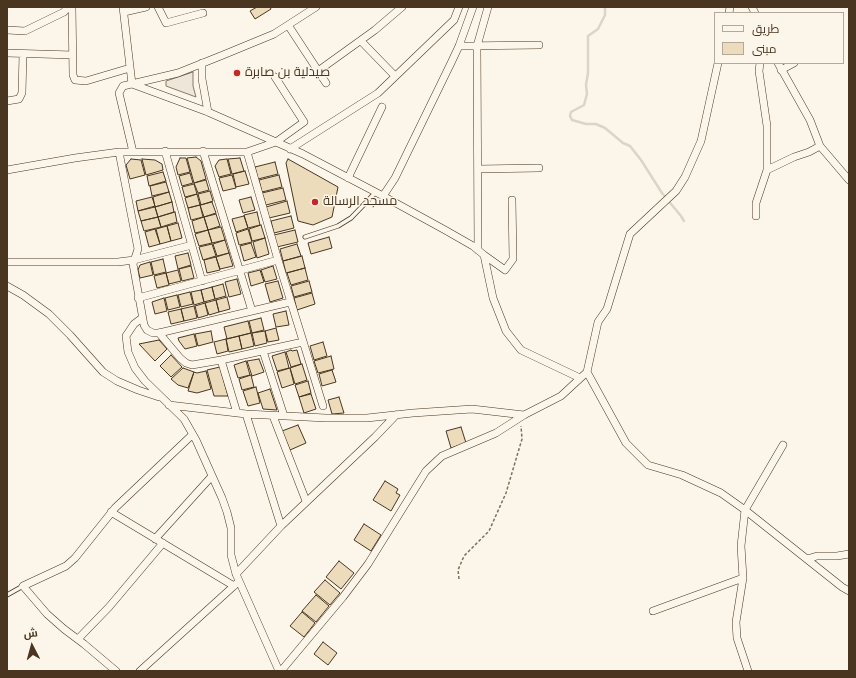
<!DOCTYPE html>
<html>
<head>
<meta charset="utf-8">
<style>
	body { margin:0 }
	#map { position:relative; width:856px; height:678px; overflow:hidden; background:#fbf6e9; font-family:"Nunito Sans",Cairo,sans-serif }
	canvas { display:block }
	.frame { position:absolute; inset:0; border:8px solid #4a3520; pointer-events:none }
	.legend { position:absolute; left:714px; top:12px; width:130px; height:52px; box-sizing:border-box; background:#fbf6e9; border:1px solid #b4a999; margin:0; padding:5px 7px; list-style:none; font-size:12px; color:#4a3520 }
	.legend li { display:flex; align-items:center; gap:8px; height:20px }
	.legend b { width:20px; border:1px solid #b4a999 }
	.north { position:absolute; left:12px; top:626px; width:40px; height:40px; -webkit-text-stroke:3px #fbf6e9; paint-order:stroke; rotate:354deg; font-size:11px; font-weight:700; line-height:16px; text-align:center; color:#4a3520 }
	.north::after { content:''; display:block; margin:auto; width:14px; height:18px; background:#4a3520; clip-path:polygon(50% 0,100% 100%,50% 72%,0 100%) }
</style>
</head>
<body>
<div id="map">
<canvas width="856" height="678"></canvas>
<div class="frame"></div>
<ul class="legend">
<li><b style="height:5px;background:#fbf6e9"></b>طريق</li>
<li><b style="height:11px;background:#ecdcbc"></b>مبنى</li>
</ul>
<div class="north">ش</div>
</div>
<script>
const c = document.querySelector('canvas').getContext('2d');
c.lineJoin = 'round';
function fill(path, color) { c.fillStyle = color; c.fill(path, 'evenodd'); }
const toPath = rows => new Path2D(rows.map(r => 'M' + r).join(''));
function stroke(path, color, width, dash) { c.strokeStyle = color; c.lineWidth = width; c.lineCap = dash ? 'butt' : 'round'; c.setLineDash(dash || []); c.stroke(path); }
function drawText(font, color, halo, rows, align = 'center') {
  c.font = font + ' "Nunito Sans",Cairo,sans-serif'; c.lineWidth = 3; c.setLineDash([]); c.textBaseline = 'middle'; c.strokeStyle = halo; c.fillStyle = color; for (const [text, x, y, turn = 0] of rows) {
    c.save(); c.translate(x, y); c.rotate((+turn || 0) * Math.PI / 180); c.textAlign = isNaN(turn) ? turn : align; if (halo) c.strokeText(text, 0, 0); c.fillText(text, 0, 0); c.restore();
  }
}
const green = toPath([
	[193,72,193,86,196,97,166,86,166,81,193,72]
]);
fill(green, '#ede6d9');
stroke(green, '#887966', 1);
stroke(toPath([
	[605,7,605,15,598,29,588,36,588,73,586,85,587,94,584,105,571,112,570,116,572,120,586,124,596,124,605,128,623,143,630,146,641,160,662,193,681,216,684,221]
]), '#dcd4c6', 2.5);
const building = toPath([
	[257,7,270,7,271,9,255,19,250,11,257,7],
	[196,157,201,161,206,179,194,183,187,158,196,157],
	[180,158,186,158,190,172,178,175,176,167,180,158],
	[240,158,244,171,232,174,228,159,240,158],
	[131,159,141,160,145,175,130,179,126,165,131,159],
	[142,159,155,160,162,164,163,170,146,175,142,159],
	[227,159,231,174,219,177,215,166,219,160,227,159],
	[288,159,338,187,332,217,313,225,298,221,286,163,288,159],
	[275,162,278,174,258,179,255,167,275,162],
	[245,171,249,184,236,187,233,174,245,171],
	[163,172,166,181,149,186,147,176,163,172],
	[190,173,193,183,182,186,179,176,190,173],
	[232,175,236,188,223,191,219,178,232,175],
	[279,175,282,187,262,192,259,180,279,175],
	[206,180,209,190,198,193,194,183,206,180],
	[166,182,169,192,152,196,150,186,166,182],
	[194,184,197,194,185,197,182,187,194,184],
	[283,188,286,200,266,205,262,193,283,188],
	[210,191,213,201,201,205,198,194,210,191],
	[169,192,172,202,155,207,153,197,169,192],
	[197,194,200,205,188,208,185,198,197,194],
	[152,197,155,206,138,211,136,201,152,197],
	[251,197,255,210,243,213,239,200,251,197],
	[287,201,290,213,269,218,266,207,287,201],
	[172,202,174,212,158,217,155,207,172,202],
	[212,202,216,213,204,217,200,205,212,202],
	[200,205,203,217,191,220,188,208,200,205],
	[155,207,158,217,141,221,138,211,155,207],
	[175,212,177,222,161,227,158,217,175,212],
	[257,212,260,225,248,228,244,215,257,212],
	[216,214,220,226,208,230,204,217,216,214],
	[244,216,248,228,236,232,232,219,244,216],
	[291,216,294,228,274,233,271,221,291,216],
	[158,217,161,227,144,231,141,221,158,217],
	[204,217,208,230,195,233,192,221,204,217],
	[178,223,182,238,171,241,167,226,178,223],
	[261,225,265,238,252,241,249,229,261,225],
	[167,226,171,241,160,244,156,229,167,226],
	[221,227,225,240,212,243,208,230,221,227],
	[155,229,160,244,149,247,145,232,155,229],
	[248,229,252,242,239,245,236,233,248,229],
	[208,230,212,243,199,246,195,234,208,230],
	[295,230,298,242,277,247,274,235,295,230],
	[329,237,332,248,311,254,308,243,329,237],
	[265,238,269,254,257,258,253,242,265,238],
	[225,240,229,253,217,256,213,244,225,240],
	[251,243,256,257,244,261,240,246,251,243],
	[212,244,216,256,203,260,199,247,212,244],
	[297,244,301,256,283,261,280,249,297,244],
	[188,253,191,265,178,269,175,256,188,253],
	[229,253,233,266,220,269,216,257,229,253],
	[302,256,305,268,286,273,283,261,302,256],
	[216,257,220,270,207,273,204,260,216,257],
	[163,259,166,272,154,275,151,262,163,259],
	[150,262,153,275,140,278,138,270,140,265,150,262],
	[191,266,194,278,182,281,179,269,191,266],
	[273,266,277,279,265,282,261,270,273,266],
	[305,268,308,280,291,285,287,273,305,268],
	[178,270,181,281,169,284,166,273,178,270],
	[260,270,264,282,251,286,248,273,260,270],
	[166,273,169,285,157,288,154,276,166,273],
	[237,279,241,294,229,297,225,282,237,279],
	[278,281,283,298,270,302,265,284,278,281],
	[309,281,312,292,294,297,291,286,309,281],
	[223,284,226,296,215,299,212,287,223,284],
	[212,287,215,299,204,302,201,290,212,287],
	[201,290,204,302,194,305,191,292,201,290],
	[190,292,193,304,181,307,178,295,190,292],
	[312,293,315,304,297,310,294,298,312,293],
	[177,295,180,307,168,310,165,298,177,295],
	[227,297,230,309,219,312,216,300,227,297],
	[164,298,167,311,155,314,152,302,164,298],
	[216,300,219,312,209,315,205,303,216,300],
	[205,303,208,315,198,318,195,306,205,303],
	[194,306,197,318,184,321,181,309,194,306],
	[181,309,184,321,171,324,168,312,181,309],
	[286,311,289,325,276,327,273,314,286,311],
	[261,318,264,330,252,333,249,321,261,318],
	[248,321,251,333,227,339,224,327,248,321],
	[276,328,279,340,268,342,265,331,276,328],
	[211,331,213,342,198,346,195,334,211,331],
	[265,331,267,343,255,346,252,333,265,331],
	[251,333,254,346,242,349,239,336,251,333],
	[194,334,197,346,185,349,179,341,178,338,194,334],
	[239,336,242,349,229,352,226,339,239,336],
	[226,339,228,351,217,354,214,342,226,339],
	[159,340,167,349,155,361,139,344,159,340],
	[323,342,327,356,314,360,310,346,323,342],
	[291,350,292,351,297,350,301,364,291,367,286,352,291,350],
	[285,352,289,368,277,371,272,356,285,352],
	[171,355,182,367,171,377,160,366,171,355],
	[331,356,334,369,318,373,314,361,331,356],
	[259,359,264,372,252,376,247,361,259,359],
	[246,361,250,375,238,378,234,365,246,361],
	[302,364,307,380,295,384,290,368,302,364],
	[220,367,228,396,214,396,207,370,220,367],
	[183,368,194,372,188,388,178,385,171,379,183,368],
	[290,368,294,384,282,388,277,372,290,368],
	[332,370,336,382,322,386,319,374,332,370],
	[206,371,211,389,197,393,188,391,194,372,197,373,206,371],
	[251,375,254,387,242,390,239,379,251,375],
	[308,381,311,393,299,397,295,385,308,381],
	[256,387,260,403,248,406,243,391,256,387],
	[270,389,277,410,263,409,258,393,270,389],
	[311,394,316,409,304,413,299,397,311,394],
	[339,397,344,413,332,414,328,400,339,397],
	[298,425,306,443,290,450,282,431,298,425],
	[461,427,466,443,451,448,446,431,461,427],
	[385,481,398,489,396,493,400,495,391,511,373,500,385,481],
	[364,524,381,535,371,551,354,540,364,524],
	[339,561,354,573,341,589,326,577,339,561],
	[325,580,340,593,330,605,314,592,325,580],
	[316,595,329,606,316,622,302,611,316,595],
	[302,612,315,623,304,637,290,626,302,612],
	[323,642,337,653,328,665,314,654,323,642]
]);
fill(building, '#ecdcbc');
stroke(building, '#4a3520', 1);
const lane = toPath([
	[305,237,338,226,351,218,375,193],
	[7,595,23,586]
]);
const street = toPath([
	[72,7,73,75,75,80,86,81,130,68],
	[123,7,132,84,208,112,276,142,303,154,383,196,395,178,451,63,459,46,473,7],
	[158,7,166,23,203,13],
	[752,7,755,13],
	[124,12,146,7],
	[729,13,730,7],
	[288,25,326,83],
	[7,30,25,31,64,12,68,7],
	[361,41,395,76],
	[459,46,539,45],
	[7,53,73,55],
	[202,63,202,79,208,112],
	[778,63,810,120,820,146,849,180],
	[781,70,794,63],
	[318,71,375,30,402,7],
	[7,101,19,99,22,93,23,54],
	[290,149,378,93,454,20,459,7],
	[165,151,202,281],
	[203,151,252,311],
	[119,152,138,249,133,264,144,325,147,330,153,333,159,333,290,302],
	[133,152,119,93,123,86,178,73,223,55,274,34,316,7],
	[247,152,278,260,323,406],
	[478,169,539,168],
	[7,170,75,158,119,152,247,152,276,142,304,122,275,77],
	[767,170,794,157,809,152,820,146],
	[348,178,382,107],
	[383,196,445,230,473,246,484,255,493,298,506,331,521,350,580,378],
	[756,216,756,203,767,170,767,126,759,71,760,63],
	[478,250,477,46,488,7],
	[484,255,505,270,513,259,512,200],
	[7,262,118,262,134,260,192,245],
	[7,286,23,295,49,314,70,335,103,372,117,381,138,390,159,397],
	[138,298,278,260],
	[142,318,134,324,126,336,128,352,135,368,145,381,184,419,196,440,222,498,227,512,231,528,231,555,236,574,279,671],
	[159,333,180,358,186,363,192,365,221,360,303,342],
	[263,351,284,416],
	[221,360,237,413],
	[587,372,626,443,648,465,682,475,721,493,745,510,842,587,849,591],
	[169,405,246,414,326,418,367,418,413,413,472,409,524,415],
	[246,414,281,526],
	[273,416,306,501],
	[111,512,234,586],
	[155,539,212,476],
	[807,559,817,556,837,556,849,554],
	[236,574,281,526,375,437,396,415],
	[653,611,743,578],
	[78,639,109,607,163,543],
	[116,671,84,644,64,629,47,614,23,586,66,566,75,558,115,508,192,435],
	[140,671,236,584],
	[281,671,343,597,368,564,426,471,442,456,496,433,524,415,561,396,587,372,598,322,607,309,630,234,676,191,685,177,701,141,718,63],
	[748,671,737,638,736,622,743,578,741,546,745,510,783,445]
]);
stroke(lane, '#4a3520', 5);
stroke(street, '#4a3520', 8);
stroke(toPath([
	[459,579,458,570,464,556,489,531,506,493,522,439,521,426]
]), '#7f6f5c', 1.5, [3, 2]);
stroke(lane, '#fbf6e9', 3.5);
stroke(street, '#fbf6e9', 7);
for (const [x, y, r, color] of [
	[237,73,4,"#c62828"],
	[315,202,4,"#c62828"]
]) { const dot = new Path2D(); dot.arc(x, y, r, 0, 2 * Math.PI); c.fillStyle = color; c.fill(dot); stroke(dot, '#fbf6e9', 1.5); }
drawText('13px', '#4a3520', '#fbf6e9', [
	["صيدلية بن صابرة",245,73],
	["مسجد الرسالة",323,202]
], 'left');
</script>
</body>
</html>
